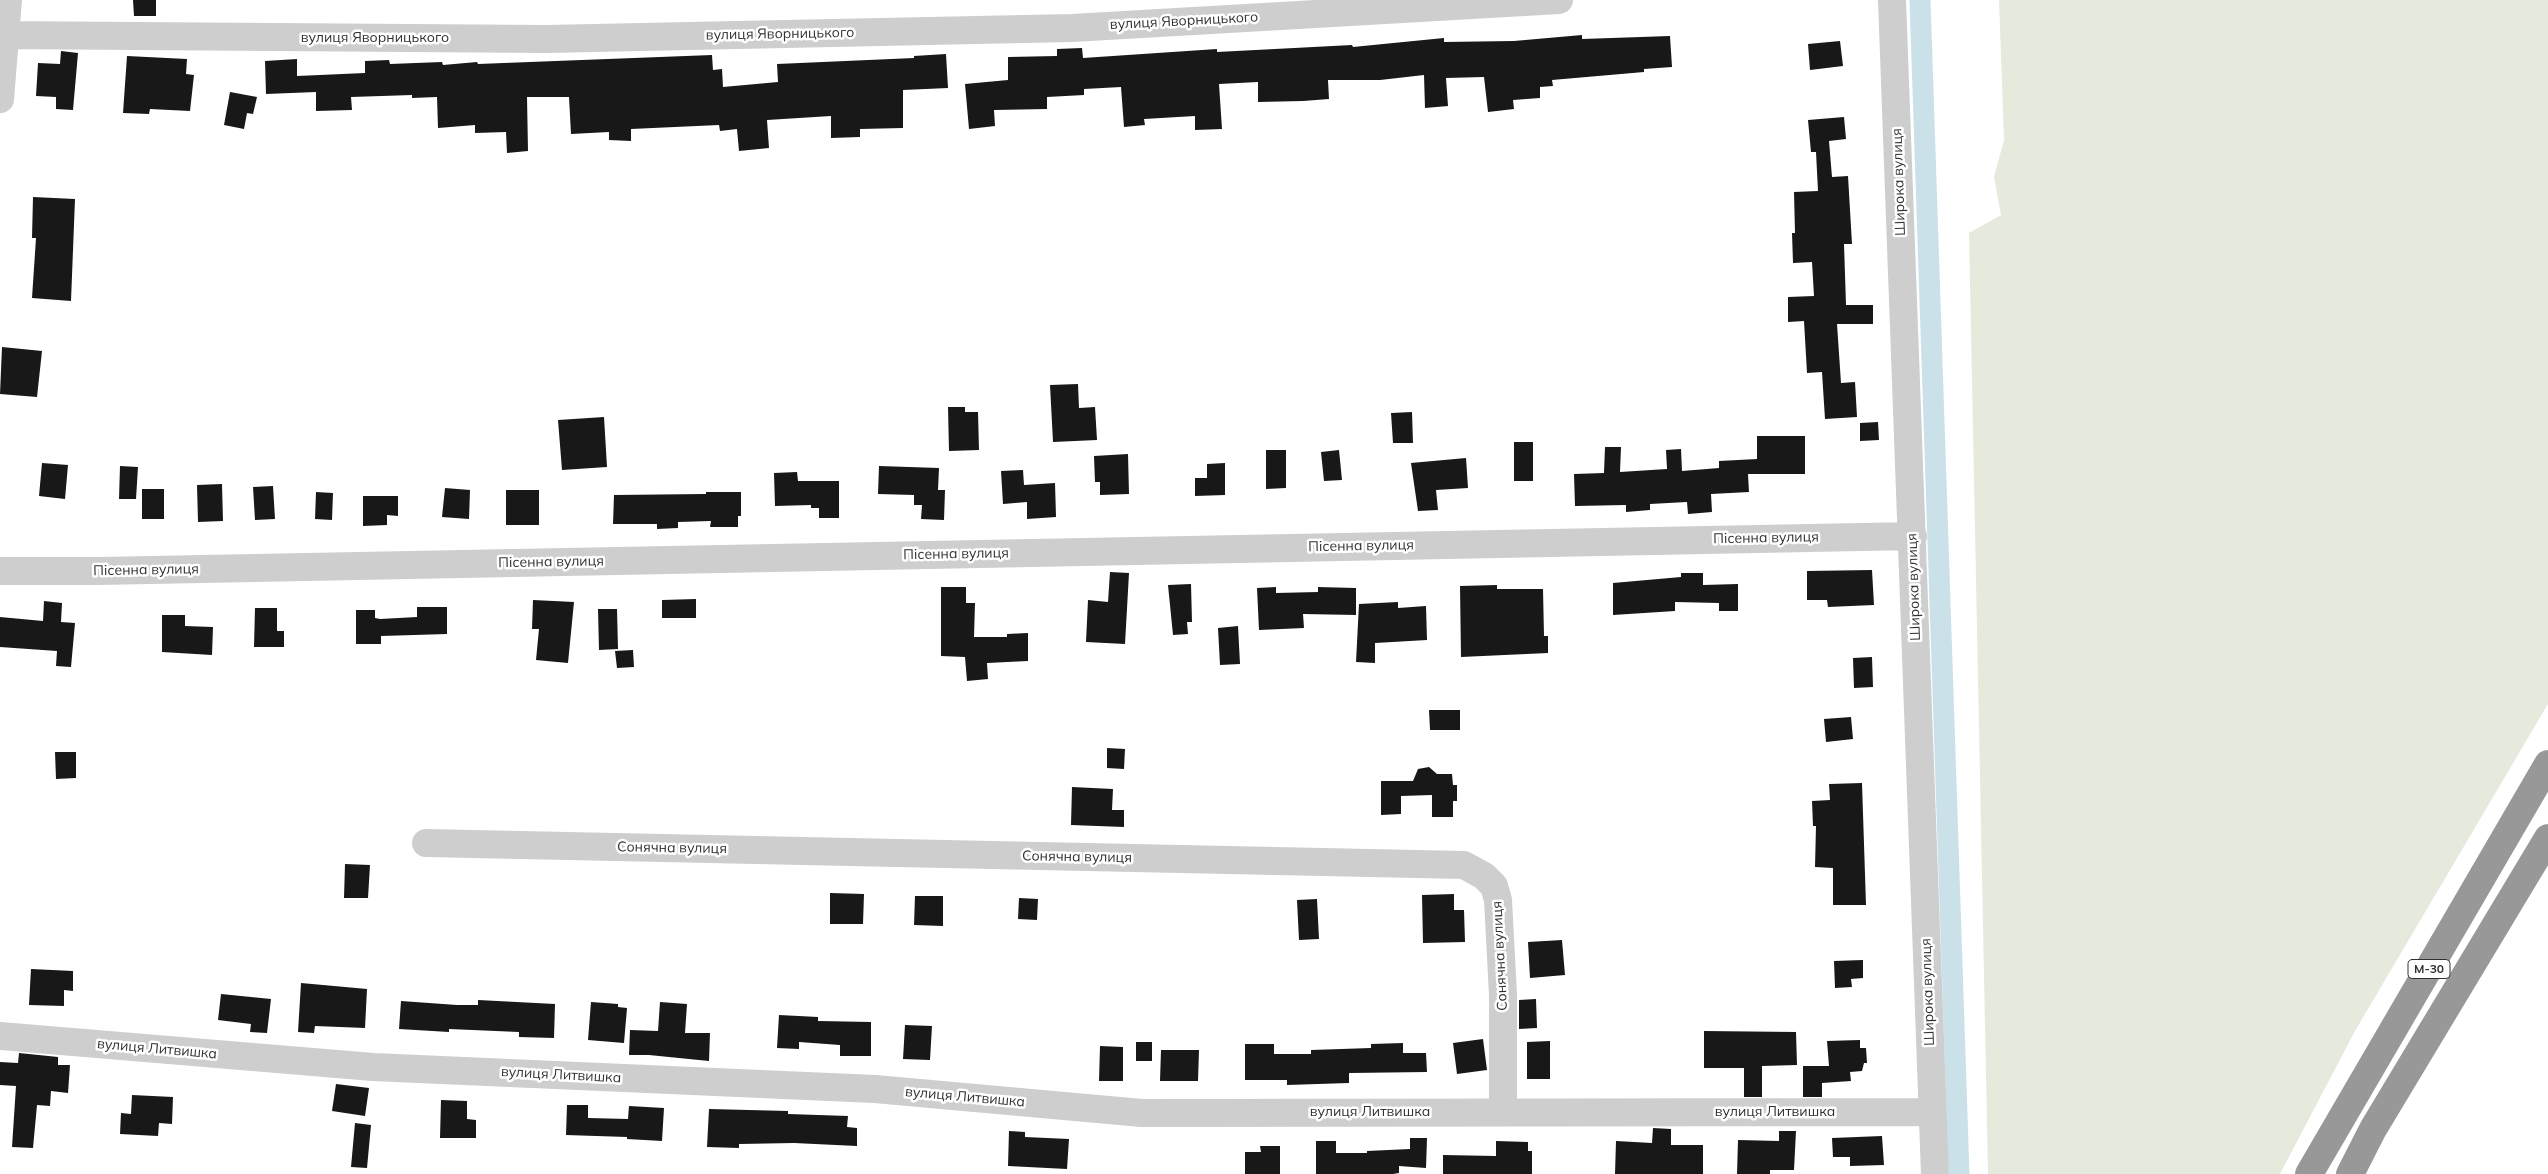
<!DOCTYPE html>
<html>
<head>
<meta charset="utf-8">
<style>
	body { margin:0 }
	canvas { display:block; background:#fff }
</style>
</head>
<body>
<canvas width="2548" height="1174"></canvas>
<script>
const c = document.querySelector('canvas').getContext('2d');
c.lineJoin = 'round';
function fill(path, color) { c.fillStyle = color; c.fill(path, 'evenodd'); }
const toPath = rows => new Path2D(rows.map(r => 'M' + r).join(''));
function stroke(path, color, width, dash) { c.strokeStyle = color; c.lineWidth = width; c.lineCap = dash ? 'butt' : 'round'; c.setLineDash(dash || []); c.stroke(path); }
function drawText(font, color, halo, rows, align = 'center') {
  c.font = font + ' Mulish,sans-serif'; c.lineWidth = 5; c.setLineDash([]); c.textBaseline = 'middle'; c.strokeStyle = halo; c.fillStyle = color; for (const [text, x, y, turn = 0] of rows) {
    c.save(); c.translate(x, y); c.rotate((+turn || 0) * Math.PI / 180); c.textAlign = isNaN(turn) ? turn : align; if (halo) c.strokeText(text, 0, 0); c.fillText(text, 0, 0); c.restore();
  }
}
fill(toPath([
	[1999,0,2548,0,2548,704,2355,1031,2280,1174,1988,1174,1969,233,2001,215,1994,177,2004,140]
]), '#e6eadd');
stroke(toPath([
	[1920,0,1959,1174]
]), '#cbe1ea', 21);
fill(toPath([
	[133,0,156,0,156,16,134,16],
	[1582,35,1582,39,1670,36,1672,67,1644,69,1644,72,1552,80,1553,86,1540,87,1540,98,1513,100,1514,109,1488,112,1484,77,1446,78,1448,106,1425,108,1424,75,1380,80,1328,80,1329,99,1303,101,1258,102,1258,82,1219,84,1222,129,1195,130,1195,116,1144,119,1145,125,1124,127,1121,87,1084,89,1084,95,1047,97,1047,109,994,110,995,126,969,129,965,84,1008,80,1008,57,1057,56,1057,49,1082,48,1083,58,1217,49,1217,52,1352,45,1353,47,1444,38,1444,42,1514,41],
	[1840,41,1843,66,1810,70,1808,44],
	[61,51,78,53,73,110,56,109,56,97,36,96,38,63,60,64],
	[946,54,948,88,903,90,903,128,860,129,860,137,831,138,831,116,767,120,769,148,739,151,737,129,720,131,719,125,631,129,631,141,609,140,609,132,571,134,569,97,527,97,528,151,507,153,506,132,475,133,475,125,438,128,437,97,412,98,412,95,351,97,352,110,316,111,316,92,266,94,265,61,297,59,297,76,365,73,365,61,389,60,390,64,442,62,443,65,477,62,478,64,712,55,713,70,722,69,723,87,778,82,777,64,914,58,914,56],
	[127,56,187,59,186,74,194,75,190,111,150,109,149,114,123,113],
	[230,92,257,97,253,114,247,113,244,129,224,125],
	[1844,117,1846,139,1829,141,1832,177,1848,176,1852,244,1844,244,1846,305,1873,305,1873,324,1837,324,1841,383,1855,382,1857,417,1825,419,1822,372,1807,373,1804,321,1788,322,1788,297,1814,296,1812,262,1793,263,1792,233,1795,233,1794,192,1818,191,1816,152,1811,152,1808,120],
	[33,197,75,199,71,301,32,298,36,238,32,238],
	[2,347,42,351,37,397,0,394],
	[1078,384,1079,408,1095,407,1097,440,1053,442,1050,385],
	[948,407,965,407,965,412,978,412,979,450,949,451],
	[1412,412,1413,443,1393,443,1391,413],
	[604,417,607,467,562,470,558,420],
	[1878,422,1879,440,1860,441,1860,423],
	[1757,436,1805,436,1805,474,1748,474,1749,492,1711,494,1712,512,1688,514,1687,502,1650,504,1650,510,1626,512,1626,505,1575,506,1574,474,1604,473,1605,447,1621,447,1620,472,1667,469,1666,450,1681,449,1682,471,1719,468,1719,461,1757,459],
	[1514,442,1533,442,1533,481,1514,481],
	[1266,450,1286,450,1286,488,1266,489],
	[1339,450,1342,480,1324,481,1321,452],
	[1128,454,1129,494,1100,495,1100,482,1095,482,1094,456],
	[1466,458,1468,488,1436,490,1438,510,1418,511,1411,463],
	[42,463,68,465,65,499,39,496],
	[1225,463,1225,495,1195,496,1195,478,1207,478,1207,464],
	[120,466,138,467,136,499,119,499],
	[879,466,939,468,938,490,945,490,944,520,921,519,922,505,914,505,914,495,878,494],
	[1023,470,1024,485,1055,483,1056,517,1027,519,1027,502,1003,504,1001,471],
	[797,472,798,481,839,481,839,518,819,518,819,508,811,508,811,505,775,506,774,473],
	[222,484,223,521,198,522,197,485],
	[273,486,275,519,255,520,253,487],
	[445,488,470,490,469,519,442,517],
	[142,489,164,489,164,519,142,519],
	[506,490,539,490,539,525,506,525],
	[316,492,333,493,332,520,315,519],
	[706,492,741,492,741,516,738,516,738,527,710,527,711,521,678,522,678,528,657,529,657,524,613,524,614,495,706,494],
	[363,496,398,496,398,516,387,515,387,525,363,526],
	[1872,570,1874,605,1828,607,1827,600,1807,600,1807,571],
	[1110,572,1129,573,1125,644,1086,642,1088,600,1108,602],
	[1681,573,1703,573,1703,585,1738,584,1738,611,1719,611,1719,603,1675,602,1675,611,1613,615,1613,583,1681,577],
	[1191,584,1192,622,1187,622,1188,634,1173,635,1168,585],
	[1497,585,1497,589,1543,589,1544,636,1548,636,1548,653,1461,657,1460,586],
	[941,587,966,587,966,603,975,603,974,637,1007,637,1007,634,1028,633,1028,661,987,663,988,679,967,681,965,657,941,656],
	[1276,587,1276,593,1318,592,1318,587,1356,588,1356,615,1303,614,1304,628,1259,630,1257,588],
	[696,599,696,618,662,618,662,600],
	[533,600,574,602,568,663,536,660,539,629,532,629],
	[44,601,62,603,61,622,75,623,71,667,56,666,57,651,0,647,0,617,43,621],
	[1398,602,1398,608,1426,606,1427,640,1375,643,1375,663,1356,662,1359,604],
	[417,607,447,607,447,634,381,636,381,644,356,644,356,610,375,610,375,618,380,619,417,617],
	[255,608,277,608,277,631,284,631,284,647,254,647],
	[598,609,617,609,618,649,599,650],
	[162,615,185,615,185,626,213,627,212,655,162,652],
	[1238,626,1240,664,1220,665,1218,628],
	[633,650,634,667,617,668,615,651],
	[1872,657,1873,687,1854,688,1853,658],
	[1429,710,1460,710,1460,730,1430,730],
	[1851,717,1853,739,1826,742,1824,719],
	[1107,748,1125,749,1124,769,1107,768],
	[55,752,76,752,76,778,56,779],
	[1429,767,1437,774,1452,774,1453,785,1457,785,1457,801,1453,801,1453,817,1432,817,1432,795,1401,796,1401,814,1381,815,1381,781,1413,781,1418,769],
	[1862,783,1866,905,1833,905,1833,868,1815,867,1816,826,1813,826,1812,801,1830,800,1829,784],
	[1072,787,1113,789,1112,810,1124,810,1124,827,1071,825],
	[345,864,370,865,368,898,344,898],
	[830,893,864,894,863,924,830,924],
	[1454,894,1454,910,1464,910,1465,942,1423,943,1422,895],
	[915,896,943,896,943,926,914,925],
	[1019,898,1038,899,1037,920,1018,919],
	[1317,899,1319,939,1299,940,1297,900],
	[1562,940,1565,975,1530,978,1528,942],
	[1863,960,1863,978,1851,979,1852,987,1835,988,1834,961],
	[31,969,73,971,73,991,64,990,64,1006,29,1005],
	[301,983,367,989,365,1028,315,1026,314,1033,298,1032],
	[221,994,271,999,267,1033,250,1032,251,1024,218,1020],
	[1536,999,1537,1028,1519,1029,1519,1000],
	[478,1000,555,1004,554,1038,519,1037,519,1032,449,1029,449,1032,399,1029,401,1001,457,1005,478,1005],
	[591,1002,618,1004,618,1007,627,1008,624,1043,588,1040],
	[660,1002,687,1004,685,1033,710,1033,709,1061,649,1055,629,1055,630,1030,658,1031],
	[779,1015,818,1017,818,1021,871,1022,871,1056,840,1056,840,1045,799,1042,799,1049,777,1048],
	[905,1025,932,1026,930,1060,903,1059],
	[1704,1031,1796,1032,1797,1065,1762,1066,1762,1097,1744,1097,1744,1068,1704,1068],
	[1483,1039,1487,1070,1457,1074,1453,1043],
	[1860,1040,1860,1048,1866,1048,1867,1063,1864,1063,1862,1071,1850,1072,1851,1081,1822,1083,1822,1097,1803,1097,1803,1066,1829,1066,1827,1041],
	[1550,1041,1550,1079,1527,1079,1527,1042],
	[1136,1042,1152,1042,1152,1061,1136,1061],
	[1403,1043,1403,1053,1426,1053,1427,1072,1349,1073,1349,1083,1287,1085,1287,1080,1245,1080,1245,1044,1274,1044,1274,1054,1311,1054,1311,1050,1371,1048,1371,1044],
	[1100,1046,1123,1047,1123,1081,1099,1081],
	[1161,1050,1199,1050,1198,1081,1160,1081],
	[19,1053,58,1057,58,1065,70,1065,68,1093,51,1091,50,1106,37,1105,33,1148,12,1147,16,1086,0,1085,0,1062,18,1063],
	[336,1084,369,1088,365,1116,332,1111],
	[132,1095,173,1097,172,1124,159,1123,158,1136,120,1134,121,1113,131,1114],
	[441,1100,467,1101,467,1119,476,1120,476,1138,440,1138],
	[567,1105,588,1105,588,1118,628,1119,629,1106,664,1108,662,1141,627,1139,627,1137,566,1135],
	[709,1109,788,1111,788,1114,848,1116,847,1127,857,1128,857,1146,794,1143,739,1144,739,1148,707,1147],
	[355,1123,371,1125,367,1168,351,1167],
	[1653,1128,1671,1129,1671,1145,1703,1145,1703,1174,1615,1174,1616,1141,1652,1143],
	[1009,1131,1025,1132,1025,1137,1069,1139,1067,1169,1008,1166],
	[1779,1131,1796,1131,1794,1170,1770,1170,1770,1174,1737,1174,1738,1140,1779,1141],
	[1882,1136,1884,1165,1850,1166,1850,1157,1833,1157,1832,1138],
	[1410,1138,1427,1138,1426,1168,1399,1166,1399,1173,1393,1174,1316,1174,1316,1141,1336,1141,1336,1153,1367,1153,1367,1151,1410,1149],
	[1496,1141,1528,1142,1528,1151,1532,1151,1532,1174,1443,1174,1443,1155,1496,1156],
	[1260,1146,1280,1146,1280,1174,1245,1174,1245,1152,1261,1152]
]), '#181818');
stroke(toPath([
	[1892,0,1935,1174],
	[0,35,546,39,1072,28,1559,0],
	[0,99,8,0],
	[0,571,99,571,1913,536],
	[426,843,1464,865,1484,876,1494,886,1498,900,1503,995,1503,1111],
	[0,1036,373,1067,875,1089,1142,1113,1932,1112]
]), '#cecece', 28);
stroke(toPath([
	[2309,1174,2548,764],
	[2350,1174,2373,1129,2548,838]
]), '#989898', 28);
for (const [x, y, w] of [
	[2429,969,42]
]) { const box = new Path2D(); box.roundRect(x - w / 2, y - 9.5, w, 19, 4); c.fillStyle = '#fff'; c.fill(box); stroke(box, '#313131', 1); }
drawText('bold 12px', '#313131', null, [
	["М-30",2429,969]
]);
drawText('14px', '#313131', '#fff', [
	["вулиця Яворницького",1184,21,-3],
	["вулиця Яворницького",780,34,-1],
	["вулиця Яворницького",375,38],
	["Широка вулиця",1899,182,-92],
	["Пісенна вулиця",1766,538,-1],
	["Пісенна вулиця",1361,546,-1],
	["Пісенна вулиця",956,554,-1],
	["Пісенна вулиця",551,562,-1],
	["Пісенна вулиця",146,570,-1],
	["Широка вулиця",1914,587,-92],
	["Сонячна вулиця",672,848,1],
	["Сонячна вулиця",1077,857,1],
	["Сонячна вулиця",1500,956,-93],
	["Широка вулиця",1928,992,-92],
	["вулиця Литвишка",157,1049,5],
	["вулиця Литвишка",561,1075,3],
	["вулиця Литвишка",965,1097,5],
	["вулиця Литвишка",1370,1112],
	["вулиця Литвишка",1775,1112]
]);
</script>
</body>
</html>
